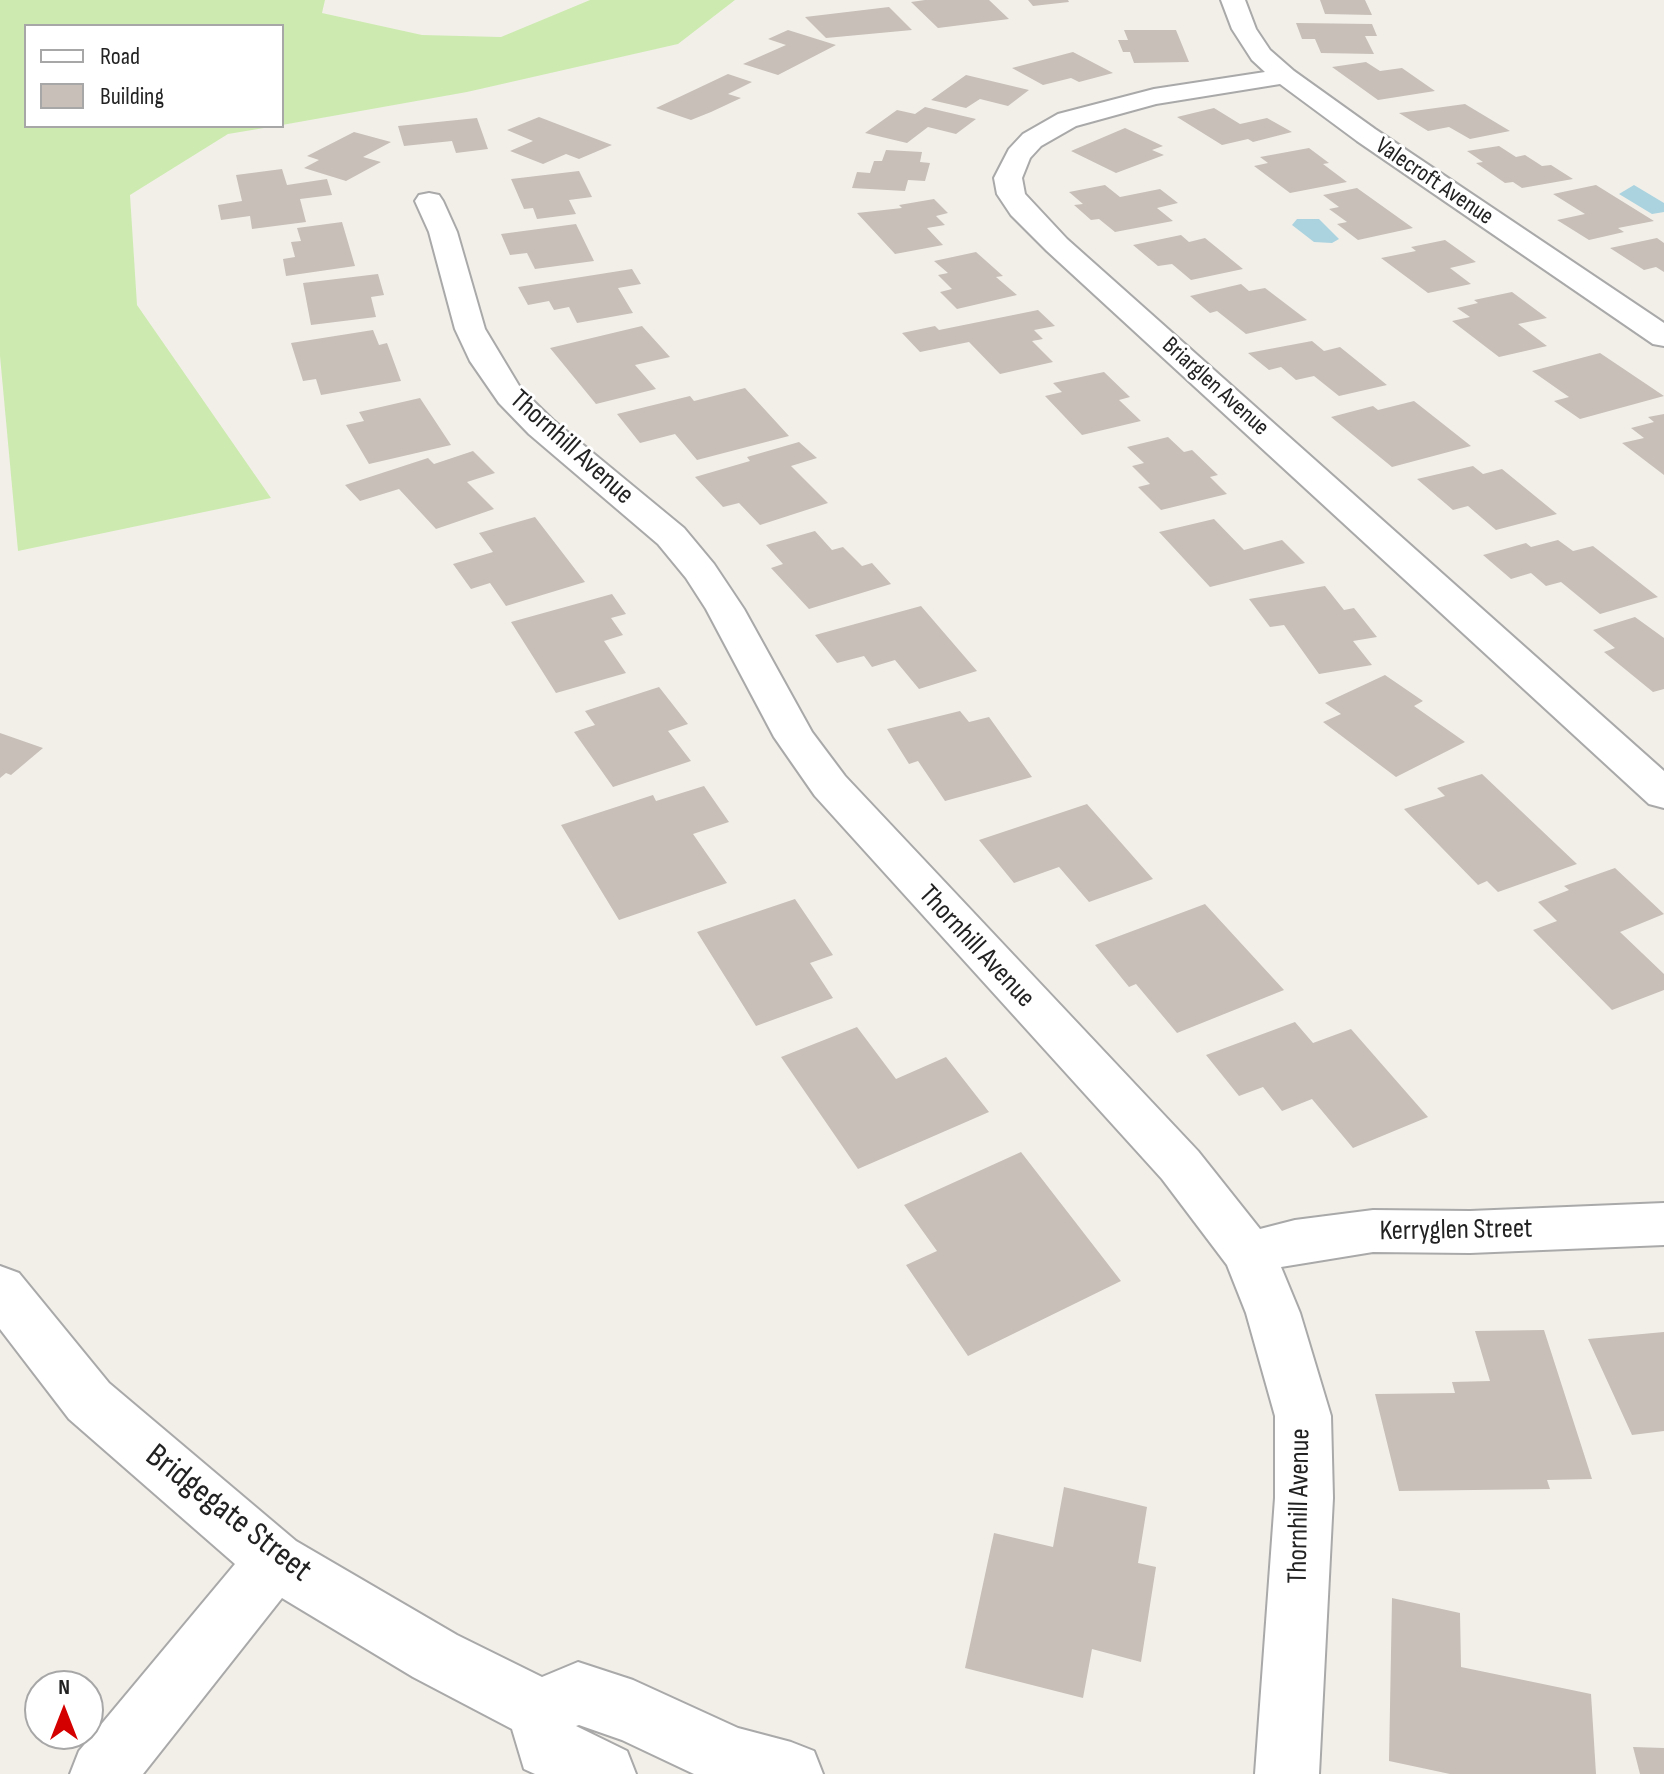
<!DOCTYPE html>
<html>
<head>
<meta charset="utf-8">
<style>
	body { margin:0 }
	#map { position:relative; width:1664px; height:1774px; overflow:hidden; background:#f2efe9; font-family:"Sofia Sans Condensed",sans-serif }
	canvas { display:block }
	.legend { position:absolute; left:24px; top:24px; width:260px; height:104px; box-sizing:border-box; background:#fff; border:2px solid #a7a7a7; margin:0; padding:10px 14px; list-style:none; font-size:24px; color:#222 }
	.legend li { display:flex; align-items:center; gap:16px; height:40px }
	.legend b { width:40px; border:2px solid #a7a7a7 }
	.north { position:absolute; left:24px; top:1670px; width:80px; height:80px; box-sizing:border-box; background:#fff; border:2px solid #a7a7a7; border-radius:50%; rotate:0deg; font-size:22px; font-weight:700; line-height:32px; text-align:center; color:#222 }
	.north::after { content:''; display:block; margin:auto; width:28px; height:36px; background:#d40000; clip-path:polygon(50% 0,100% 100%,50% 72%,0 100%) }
</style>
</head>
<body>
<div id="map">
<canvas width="1664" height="1774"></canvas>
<ul class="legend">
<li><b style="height:10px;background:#fff"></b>Road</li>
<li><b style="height:22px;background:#c7bfb8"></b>Building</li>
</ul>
<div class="north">N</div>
</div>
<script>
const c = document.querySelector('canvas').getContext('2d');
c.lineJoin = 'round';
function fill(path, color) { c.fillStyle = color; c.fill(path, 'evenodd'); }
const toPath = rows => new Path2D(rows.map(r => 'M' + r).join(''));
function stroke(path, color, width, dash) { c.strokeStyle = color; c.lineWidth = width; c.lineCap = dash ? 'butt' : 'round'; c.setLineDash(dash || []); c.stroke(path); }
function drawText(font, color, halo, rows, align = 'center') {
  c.font = font + ' "Sofia Sans Condensed",sans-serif'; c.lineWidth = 6; c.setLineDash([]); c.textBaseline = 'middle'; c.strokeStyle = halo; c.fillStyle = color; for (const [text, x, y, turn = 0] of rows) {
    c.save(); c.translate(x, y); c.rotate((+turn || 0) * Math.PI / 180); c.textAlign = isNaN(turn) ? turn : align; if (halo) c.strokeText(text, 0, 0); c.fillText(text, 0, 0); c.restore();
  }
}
fill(toPath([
	[0,0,325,0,322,13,422,35,501,37,590,0,735,0,678,44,467,92,282,125,282,26,26,26,26,126,276,126,228,134,130,195,137,305,271,498,18,551,0,356]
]), '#cdebb0');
fill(toPath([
	[1634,185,1664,203,1664,212,1652,214,1619,194],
	[1297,219,1319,219,1339,239,1332,243,1314,242,1292,225]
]), '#aad3df');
fill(toPath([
	[925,0,989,0,1009,19,938,28,911,2],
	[1028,0,1068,0,1069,2,1033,6],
	[1320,0,1365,0,1372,15,1325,14],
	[889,7,912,30,826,38,805,17],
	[1296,23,1372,24,1377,36,1365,36,1374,54,1321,53,1315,39,1302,39],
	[788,30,836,45,778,75,743,64,786,45,768,39],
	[1124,30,1176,30,1189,62,1134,63,1130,52,1123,52,1118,40,1128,40],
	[1073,52,1113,73,1079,82,1071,78,1043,85,1012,68],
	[1366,62,1380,71,1402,68,1435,91,1378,100,1332,67],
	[728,74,752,82,728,94,741,98,711,112,691,120,656,108],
	[966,75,1029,90,1008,106,980,99,966,108,931,100],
	[1465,104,1510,131,1470,139,1449,127,1428,131,1399,113],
	[925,107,976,119,956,134,928,127,907,143,865,133,897,110,915,114],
	[1214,108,1240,124,1267,118,1292,132,1253,142,1248,139,1222,145,1177,117],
	[539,117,612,145,579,159,566,154,543,164,510,151,533,141,507,130],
	[477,118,488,149,456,153,452,141,404,146,398,126],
	[1125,128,1163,146,1152,150,1164,155,1116,173,1071,151],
	[354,132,391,142,363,157,381,162,346,181,304,168,319,160,307,156],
	[1499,146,1516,157,1525,155,1542,166,1551,165,1573,179,1522,188,1513,182,1505,183,1476,163,1483,162,1467,151],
	[1309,148,1329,163,1323,164,1347,182,1290,193,1254,166,1268,163,1260,157],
	[886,150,922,152,920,162,930,163,925,181,908,180,905,191,852,188,857,172,870,173,874,161,882,161],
	[282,169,287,185,327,179,332,195,300,199,306,222,252,229,250,216,221,220,218,205,242,201,236,175],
	[579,171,592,197,569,200,576,214,537,219,533,208,524,209,511,179],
	[1105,185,1120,197,1160,189,1178,203,1157,208,1173,221,1115,232,1099,219,1091,220,1074,205,1083,204,1069,192],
	[1596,185,1654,221,1618,228,1624,232,1589,240,1557,220,1585,214,1553,194],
	[1357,188,1413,228,1358,240,1337,224,1347,222,1329,209,1339,207,1323,195],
	[934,199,948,213,936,216,945,225,927,228,943,245,895,254,857,213,902,208,899,205],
	[342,222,355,266,286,276,283,259,295,257,291,242,301,241,297,228],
	[576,224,594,261,535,269,527,253,510,255,501,234],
	[1181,235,1189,242,1205,238,1243,269,1191,280,1172,264,1158,266,1133,245],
	[1657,238,1664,243,1664,272,1656,267,1644,270,1610,248],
	[1445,240,1476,262,1450,268,1471,284,1428,293,1381,258,1416,251,1411,247],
	[976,252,1003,276,996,277,1017,295,957,309,940,292,952,289,938,275,948,273,934,261],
	[632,269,641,284,618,288,633,313,577,323,569,307,554,310,549,301,528,305,518,287],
	[378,274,384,295,371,297,376,317,311,325,303,283],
	[1241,284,1249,291,1265,288,1307,320,1246,334,1217,311,1210,313,1190,296],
	[1512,292,1547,318,1518,324,1547,346,1499,357,1452,321,1470,317,1457,308,1478,303,1474,300],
	[1038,310,1055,326,1034,330,1043,339,1032,341,1053,362,1000,374,969,342,920,352,902,333,935,326,939,330],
	[642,326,670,357,635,365,656,389,596,404,550,348],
	[373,330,379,345,387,343,401,381,321,395,316,379,303,381,291,343],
	[1312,341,1324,351,1340,347,1387,385,1339,396,1314,376,1296,380,1281,367,1269,370,1248,353],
	[1600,353,1664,396,1580,419,1554,401,1569,397,1532,371],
	[1104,372,1130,397,1119,400,1141,421,1082,435,1045,396,1062,392,1053,383],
	[745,388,789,436,697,460,675,434,640,443,617,414,690,396,694,401],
	[420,398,451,445,369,464,346,425,364,421,359,412],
	[1414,401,1471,446,1392,467,1331,417,1373,406,1378,410],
	[1664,414,1664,475,1622,443,1644,438,1631,428,1654,422,1648,417],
	[1168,437,1184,452,1192,450,1218,475,1210,477,1227,494,1161,510,1138,487,1150,484,1132,466,1144,463,1127,447],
	[799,442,817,458,791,466,828,503,760,525,739,503,723,507,695,477,750,461,747,457],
	[473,451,495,473,467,482,494,509,436,529,399,489,360,501,345,485,428,458,434,464],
	[1473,466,1483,474,1502,469,1557,514,1496,530,1468,506,1453,510,1417,479],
	[535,517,585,582,506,606,490,583,471,589,453,564,493,552,479,533],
	[1214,519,1244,550,1282,540,1305,563,1210,587,1159,532],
	[815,531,832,550,843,547,862,566,872,563,891,584,809,609,771,568,783,564,766,545],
	[1558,540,1573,551,1593,546,1658,597,1600,614,1561,582,1546,586,1531,573,1511,579,1483,555,1526,543,1531,547],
	[1325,586,1344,610,1354,608,1377,637,1353,641,1372,665,1319,674,1284,625,1270,627,1249,599],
	[612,594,626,614,611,618,623,635,604,641,626,673,556,693,511,622],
	[921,606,977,671,919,689,895,660,872,667,864,656,837,663,815,635],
	[1635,617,1664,638,1664,689,1653,692,1604,652,1615,648,1593,630],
	[1385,675,1423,701,1414,706,1465,742,1396,777,1323,722,1341,714,1325,703],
	[659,687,688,724,668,731,691,761,613,787,574,732,595,725,585,711],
	[960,711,969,722,989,717,1032,777,945,801,918,761,909,764,887,729],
	[0,733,43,748,11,775,6,773,0,778],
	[1482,774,1577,864,1498,892,1487,881,1478,885,1404,809,1445,796,1437,788],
	[704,786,729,822,693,834,727,883,619,920,561,825,653,795,656,801],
	[1087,804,1153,879,1089,902,1059,867,1014,883,979,840],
	[1615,868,1664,914,1620,932,1664,974,1664,990,1612,1010,1533,930,1557,921,1538,902,1569,890,1564,886],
	[795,899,833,955,810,963,833,998,756,1026,697,932],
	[1205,904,1284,990,1177,1033,1136,984,1129,987,1095,945],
	[1295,1022,1313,1043,1351,1029,1428,1117,1353,1148,1312,1099,1282,1111,1263,1087,1239,1096,1206,1055],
	[857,1027,896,1079,946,1057,989,1112,858,1169,781,1057],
	[1021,1152,1121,1281,968,1356,906,1265,937,1251,904,1205],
	[1544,1330,1592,1479,1547,1480,1550,1489,1399,1491,1375,1394,1455,1393,1452,1382,1490,1381,1475,1331],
	[1664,1332,1664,1431,1632,1435,1588,1339],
	[1064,1487,1147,1507,1138,1563,1156,1567,1141,1662,1092,1649,1083,1698,965,1668,994,1533,1053,1547],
	[1392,1598,1460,1613,1461,1667,1591,1694,1596,1774,1450,1774,1389,1761],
	[1633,1747,1664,1748,1664,1774,1640,1774]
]), '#c7bfb8');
const minor = toPath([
	[1221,0,1245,0,1256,29,1270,50,1294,71,1375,129,1664,323,1664,346,1653,344,1357,141,1280,84,1156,104,1076,126,1041,146,1030,158,1022,178,1025,194,1067,239,1664,771,1664,808,1649,804,1047,251,1011,215,997,194,994,178,1009,149,1023,134,1058,114,1154,89,1265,72,1252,60,1232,29,1221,0],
	[429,193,439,195,443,201,457,232,485,329,521,389,553,420,684,528,714,564,744,609,812,732,845,776,1198,1151,1260,1229,1295,1220,1373,1210,1470,1211,1664,1203,1664,1245,1470,1253,1373,1252,1281,1267,1300,1313,1331,1416,1333,1498,1319,1774,1255,1774,1275,1498,1275,1416,1246,1313,1227,1265,1162,1179,815,796,774,737,706,609,686,578,658,544,529,434,499,403,470,361,455,329,429,232,415,201,419,195,429,193],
	[0,1266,19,1273,109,1383,296,1541,457,1635,542,1677,578,1662,633,1680,738,1728,791,1742,814,1751,823,1774,694,1774,622,1740,579,1725,576,1726,627,1751,636,1774,535,1774,524,1769,512,1729,413,1677,282,1598,143,1774,70,1774,79,1751,235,1564,69,1419,0,1329,0,1266]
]);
stroke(minor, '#a9a9a9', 4);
fill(minor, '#fff');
drawText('24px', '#222', '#fff', [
	["Valecroft Avenue",1434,182,34],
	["Briarglen Avenue",1215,387,42]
]);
drawText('28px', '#222', '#fff', [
	["Thornhill Avenue",571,448,42],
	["Thornhill Avenue",976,947,47],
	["Kerryglen Street",1456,1231,-1],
	["Thornhill Avenue",1300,1506,-89]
]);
drawText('34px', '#222', '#fff', [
	["Bridgegate Street",228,1514,38]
]);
</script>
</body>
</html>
